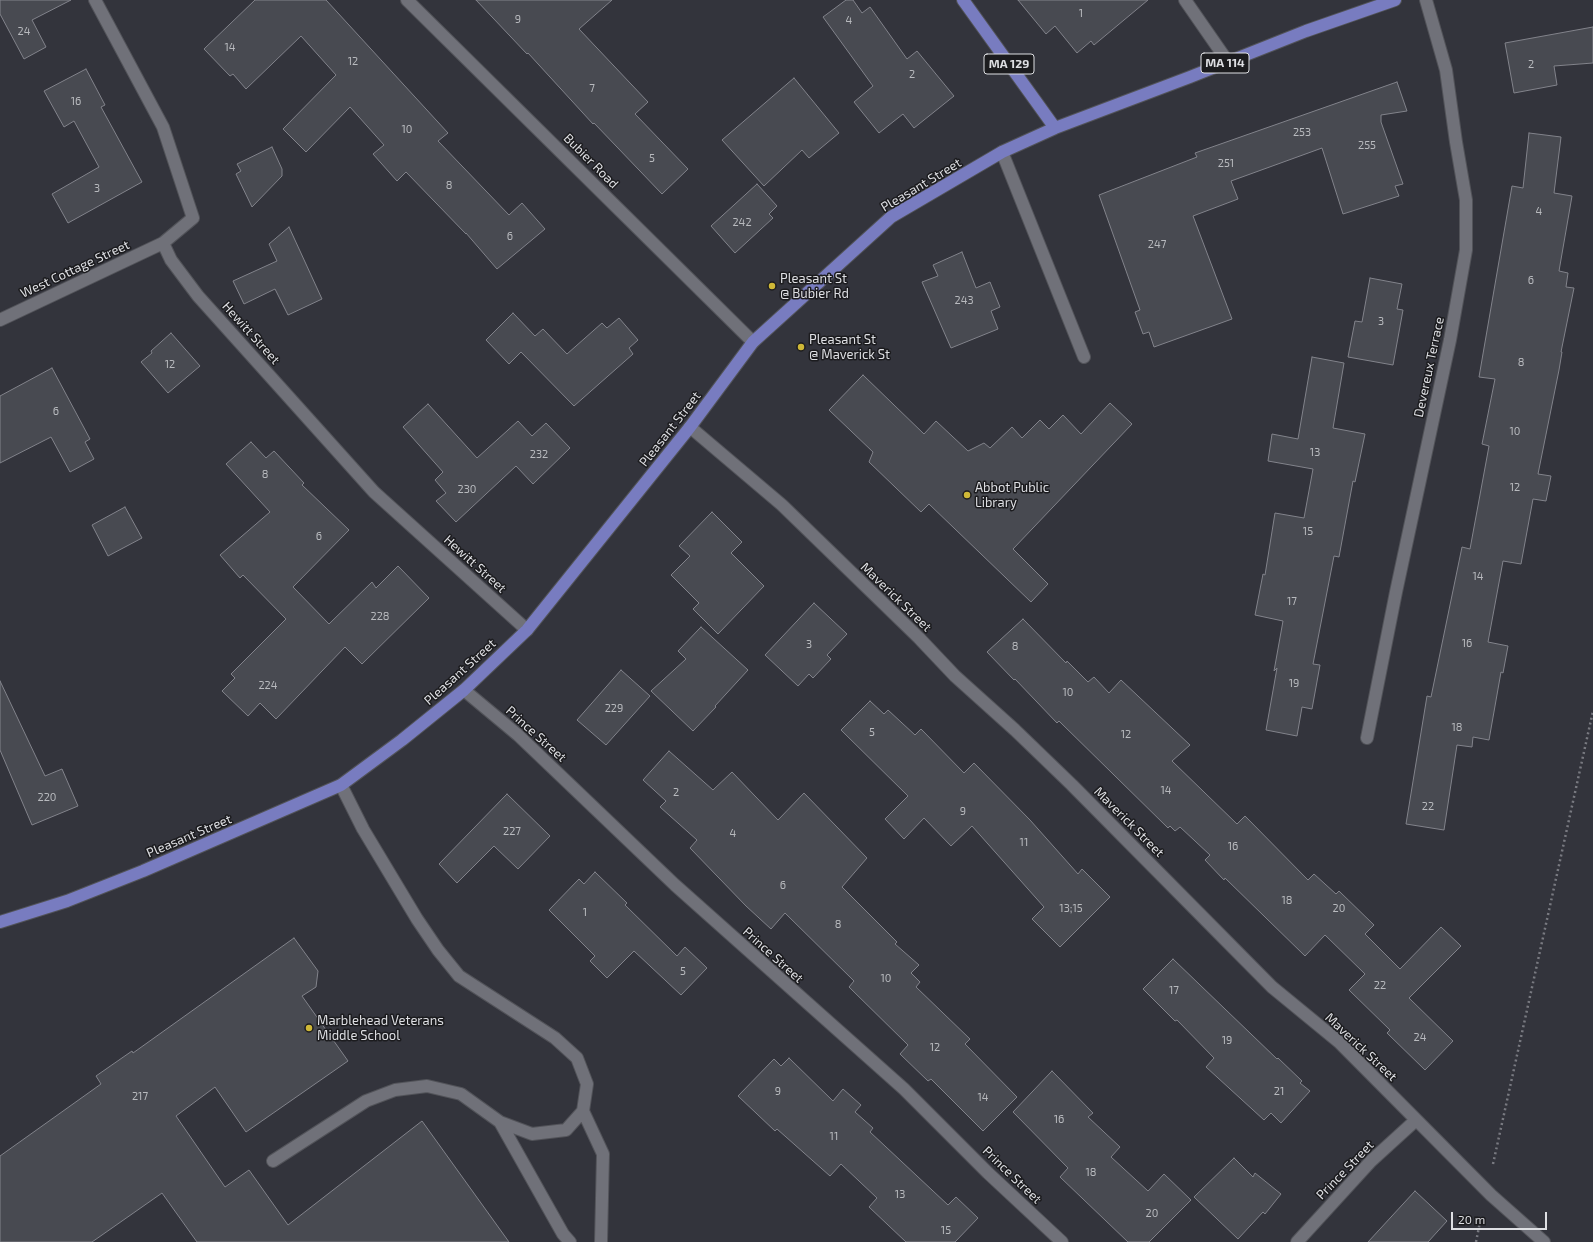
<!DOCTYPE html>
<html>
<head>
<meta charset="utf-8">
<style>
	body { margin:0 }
	#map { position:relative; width:1593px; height:1242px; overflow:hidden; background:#33343c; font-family:"Exo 2",sans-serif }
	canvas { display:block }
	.scale { position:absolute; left:1451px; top:1212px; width:96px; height:18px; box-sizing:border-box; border:2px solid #dedfe3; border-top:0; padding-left:5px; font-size:12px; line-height:14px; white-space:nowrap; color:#dedfe3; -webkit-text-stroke:3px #1c1c1f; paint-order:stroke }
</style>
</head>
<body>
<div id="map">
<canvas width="1593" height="1242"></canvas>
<div class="scale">20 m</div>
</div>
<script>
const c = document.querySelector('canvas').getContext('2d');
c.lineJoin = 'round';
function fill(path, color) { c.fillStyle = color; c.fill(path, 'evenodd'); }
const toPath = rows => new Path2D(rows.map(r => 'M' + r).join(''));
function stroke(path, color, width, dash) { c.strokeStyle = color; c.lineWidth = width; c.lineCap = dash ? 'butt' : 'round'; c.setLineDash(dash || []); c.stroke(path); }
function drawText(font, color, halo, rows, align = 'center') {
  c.font = font + ' "Exo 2",sans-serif'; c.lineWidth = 3; c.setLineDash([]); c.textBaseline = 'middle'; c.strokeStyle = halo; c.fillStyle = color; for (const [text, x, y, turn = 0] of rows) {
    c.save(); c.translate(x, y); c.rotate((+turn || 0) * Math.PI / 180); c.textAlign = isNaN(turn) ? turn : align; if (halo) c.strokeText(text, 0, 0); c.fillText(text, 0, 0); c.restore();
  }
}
const building = toPath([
	[0,0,71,0,32,20,46,47,24,59,0,14,0,0],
	[255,0,326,0,448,133,438,141,509,215,522,203,545,229,497,269,466,233,466,234,406,172,397,181,373,154,384,145,350,107,306,152,283,129,336,75,301,36,246,89,233,74,230,76,204,49,255,0],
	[476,0,612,0,579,29,648,102,635,114,688,169,662,194,594,123,593,124,528,53,527,54,476,0],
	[846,0,853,0,862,13,870,7,907,59,917,51,954,96,914,128,903,114,879,133,854,102,873,86,823,17,846,0],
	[1018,0,1148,0,1094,45,1091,41,1077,53,1055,26,1046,34,1018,0],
	[1593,27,1593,63,1554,66,1557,85,1514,93,1505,43,1593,27],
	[86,69,105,105,101,107,142,182,68,223,52,194,99,167,74,121,64,127,44,91,86,69],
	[794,78,839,133,809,158,802,150,764,186,722,140,794,78],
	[1397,82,1407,111,1381,115,1381,122,1403,184,1395,186,1399,196,1343,214,1322,148,1231,181,1238,199,1193,216,1232,319,1154,347,1149,332,1143,334,1135,312,1140,310,1099,195,1197,157,1195,153,1397,82],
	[1529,133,1561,137,1554,193,1572,196,1559,271,1568,273,1566,287,1574,288,1561,352,1562,352,1559,370,1538,474,1551,476,1546,501,1533,499,1521,564,1503,561,1488,642,1508,646,1503,673,1501,672,1489,740,1473,737,1472,747,1457,745,1444,830,1406,824,1427,696,1431,697,1462,547,1470,549,1489,446,1482,444,1495,379,1479,377,1512,186,1523,188,1529,133],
	[272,147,282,169,282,176,252,207,236,174,241,171,237,164,272,147],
	[757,184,777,206,769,214,773,218,735,253,711,226,757,184],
	[289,227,322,299,288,315,275,289,244,304,233,281,277,261,269,244,289,227],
	[962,252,976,288,990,282,1000,307,991,311,998,329,951,348,922,282,938,276,933,265,962,252],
	[1370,278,1402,284,1397,309,1403,310,1393,365,1348,357,1355,321,1362,322,1370,278],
	[513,313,535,336,543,329,567,354,602,323,607,328,619,318,638,340,629,348,633,354,574,406,521,352,509,364,486,340,513,313],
	[171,333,200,366,168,393,141,362,152,353,151,351,171,333],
	[1312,357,1344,363,1333,428,1365,434,1355,482,1353,481,1339,557,1334,556,1313,664,1320,665,1312,709,1302,707,1297,736,1266,730,1277,668,1274,671,1283,621,1255,615,1263,574,1265,575,1275,513,1304,518,1313,469,1268,461,1272,434,1298,439,1312,357],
	[52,368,90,439,85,442,94,459,70,472,51,437,0,463,0,396,52,368],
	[863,375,924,434,936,421,968,451,984,443,990,448,1012,427,1022,438,1040,420,1049,429,1063,415,1081,434,1110,403,1132,424,1013,549,1048,584,1031,602,929,504,921,512,869,462,873,452,829,410,863,375],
	[428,404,477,458,518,421,532,436,546,423,570,448,533,484,516,466,456,522,436,501,446,493,435,480,443,472,403,427,428,404],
	[251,442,266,458,274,451,304,483,302,485,349,530,293,587,329,624,372,582,376,588,398,566,429,598,362,664,345,647,276,719,260,703,248,716,222,691,235,678,231,674,286,619,243,575,240,578,220,555,270,512,226,464,251,442],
	[125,507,142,538,108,556,92,525,125,507],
	[712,512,742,542,731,553,764,586,718,634,693,609,699,603,671,575,690,556,679,546,712,512],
	[814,603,847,634,827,655,831,659,813,678,809,674,798,686,765,655,814,603],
	[1023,619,1066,663,1067,661,1088,682,1094,677,1109,693,1121,680,1190,745,1172,761,1237,824,1245,816,1308,880,1314,874,1336,894,1339,891,1374,925,1365,934,1400,969,1441,927,1461,946,1409,998,1453,1041,1425,1070,1387,1033,1390,1030,1349,990,1365,974,1325,935,1305,956,1225,878,1224,880,1205,860,1210,855,1180,827,1175,831,1170,826,1168,828,1059,721,1057,723,1015,679,1014,680,987,652,1023,619],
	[701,627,748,670,715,706,716,707,693,731,651,691,686,659,678,651,701,627],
	[621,670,650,696,606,745,577,720,621,670],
	[0,681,45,776,62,769,78,806,32,825,0,750,0,681],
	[870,701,884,714,888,710,915,735,921,729,964,773,974,763,1030,820,1078,874,1082,869,1110,897,1060,947,1032,919,1044,907,972,826,951,846,924,818,904,839,885,819,908,796,841,730,870,701],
	[669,751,713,790,732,772,778,820,804,793,867,858,842,887,897,942,895,944,919,965,911,973,920,982,916,987,970,1039,965,1044,1017,1097,983,1131,931,1079,928,1081,900,1054,908,1045,849,987,854,981,785,913,771,929,746,906,690,848,697,840,660,807,666,801,643,780,669,751],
	[507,794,550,836,518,869,494,846,457,883,439,864,507,794],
	[595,872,627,903,625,905,677,956,685,947,707,968,681,995,634,951,607,978,590,961,595,956,549,910,579,879,584,884,595,872],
	[294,938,318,971,316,987,302,996,348,1061,246,1132,215,1087,176,1116,225,1187,249,1170,288,1225,422,1121,509,1242,197,1242,162,1193,92,1242,0,1242,0,1156,101,1084,96,1076,132,1051,133,1053,294,938],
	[1173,959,1277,1059,1278,1058,1302,1081,1300,1083,1310,1091,1281,1123,1271,1113,1264,1120,1206,1067,1214,1058,1177,1020,1175,1021,1143,989,1173,959],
	[789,1058,833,1101,843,1089,861,1105,855,1112,873,1128,870,1132,948,1205,956,1197,978,1218,955,1242,906,1242,869,1207,877,1198,841,1164,830,1176,777,1129,775,1131,738,1096,774,1059,781,1066,789,1058],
	[1052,1071,1093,1113,1088,1117,1120,1147,1111,1157,1148,1191,1164,1174,1191,1200,1149,1242,1128,1242,1060,1177,1068,1168,1013,1112,1052,1071],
	[1234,1158,1253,1177,1255,1173,1281,1194,1265,1214,1263,1212,1238,1239,1194,1197,1234,1158],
	[1415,1191,1447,1221,1428,1242,1368,1242,1415,1191]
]);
fill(building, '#484a51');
stroke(building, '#82838b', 1);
const service = toPath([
	[1185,0,1228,62],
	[1002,152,1084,357],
	[583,1111,603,1154,601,1242],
	[500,1122,563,1234,570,1242],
	[273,1161,366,1101,395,1090,427,1086,461,1094,500,1122,532,1134,566,1130,583,1111,587,1084,577,1058,555,1038,459,976,438,950,417,919,363,829,341,785]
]);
const minor = toPath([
	[407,0,753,342],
	[163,243,171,260,198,296,374,492,527,630],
	[0,320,163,243,193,218,163,127,95,0],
	[690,427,782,505,919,638,955,676,1015,730,1072,785,1272,987,1339,1042,1491,1195,1544,1242],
	[464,690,518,735,675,885,904,1089,988,1173,1062,1242],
	[1367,738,1396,592,1450,340,1466,250,1466,200,1456,142,1446,70,1426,0],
	[1297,1242,1371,1161,1416,1120]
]);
const primary = toPath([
	[963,0,1055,128],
	[0,922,67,901,143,871,341,785,402,740,464,690,527,630,690,427,753,342,891,217,1002,152,1055,128,1190,77,1306,31,1395,0]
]);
stroke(service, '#525359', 14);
stroke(minor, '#525359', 14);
stroke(primary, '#525359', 14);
stroke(toPath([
	[1493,1164,1593,711],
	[1476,1242,1481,1217]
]), '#797a81', 2.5, [2, 3]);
stroke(service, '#707179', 12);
stroke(minor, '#707179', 12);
stroke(primary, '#787cc0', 12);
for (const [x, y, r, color] of [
	[772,286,4,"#cfb837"],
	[801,347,4,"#cfb837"],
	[967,495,4,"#cfb837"],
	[309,1028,4,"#cfb837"]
]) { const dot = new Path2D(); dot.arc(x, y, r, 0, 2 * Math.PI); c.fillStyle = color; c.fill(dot); stroke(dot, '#1c1c1f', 1.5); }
drawText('11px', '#b8babe', null, [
	["1",1081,13],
	["9",518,19],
	["4",849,20],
	["24",24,31],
	["14",230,47],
	["12",353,61],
	["2",1531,64],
	["2",912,74],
	["7",592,88],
	["16",76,101],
	["10",407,129],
	["253",1302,132],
	["255",1367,145],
	["5",652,158],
	["251",1226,163],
	["8",449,185],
	["3",97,188],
	["4",1539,211],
	["242",742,222],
	["6",510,236],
	["247",1157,244],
	["6",1531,280],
	["243",964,300],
	["3",1381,321],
	["8",1521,362],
	["12",170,364],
	["6",56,411],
	["10",1515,431],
	["13",1315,452],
	["232",539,454],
	["8",265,474],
	["12",1515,487],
	["230",467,489],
	["15",1308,531],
	["6",319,536],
	["14",1478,576],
	["17",1292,601],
	["228",380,616],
	["16",1467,643],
	["3",809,644],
	["8",1015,646],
	["19",1294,683],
	["224",268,685],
	["10",1068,692],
	["229",614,708],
	["18",1457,727],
	["5",872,732],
	["12",1126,734],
	["14",1166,790],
	["2",676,792],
	["220",47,797],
	["22",1428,806],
	["9",963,811],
	["227",512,831],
	["4",733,833],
	["11",1024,842],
	["16",1233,846],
	["6",783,885],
	["18",1287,900],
	["13;15",1071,908],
	["20",1339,908],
	["1",585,912],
	["8",838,924],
	["5",683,971],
	["10",886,978],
	["22",1380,985],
	["17",1174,990],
	["24",1420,1037],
	["19",1227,1040],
	["12",935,1047],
	["9",778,1091],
	["21",1279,1091],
	["217",140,1096],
	["14",983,1097],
	["16",1059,1119],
	["11",834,1136],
	["18",1091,1172],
	["13",900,1194],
	["20",1152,1213],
	["15",946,1230]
]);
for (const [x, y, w] of [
	[1225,63,48],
	[1009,64,50]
]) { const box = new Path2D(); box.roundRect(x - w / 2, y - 10, w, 20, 3); c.fillStyle = '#1c1c1f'; c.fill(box); stroke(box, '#dedfe3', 1); }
drawText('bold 12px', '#dedfe3', null, [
	["MA 114",1225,63],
	["MA 129",1009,64]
]);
drawText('13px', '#dedfe3', '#1c1c1f', [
	["Bubier Road",591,161,45],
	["Pleasant Street",921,185,-31],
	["West Cottage Street",75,269,-25],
	["Hewitt Street",251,333,48],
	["Devereux Terrace",1429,367,-78],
	["Pleasant Street",670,429,-52],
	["Hewitt Street",475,564,42],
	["Maverick Street",896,597,44],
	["Pleasant Street",460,672,-42],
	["Prince Street",536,734,42],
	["Maverick Street",1129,822,45],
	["Pleasant Street",189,836,-23],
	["Prince Street",773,955,42],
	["Maverick Street",1361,1047,43],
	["Prince Street",1345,1170,-46],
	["Prince Street",1012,1175,44]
]);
drawText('13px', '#dedfe3', '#1c1c1f', [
	["Pleasant St",780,279],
	["@ Bubier Rd",780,294],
	["Pleasant St",809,340],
	["@ Maverick St",809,355],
	["Abbot Public",975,488],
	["Library",975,503],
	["Marblehead Veterans",317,1021],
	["Middle School",317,1036]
], 'left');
</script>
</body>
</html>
